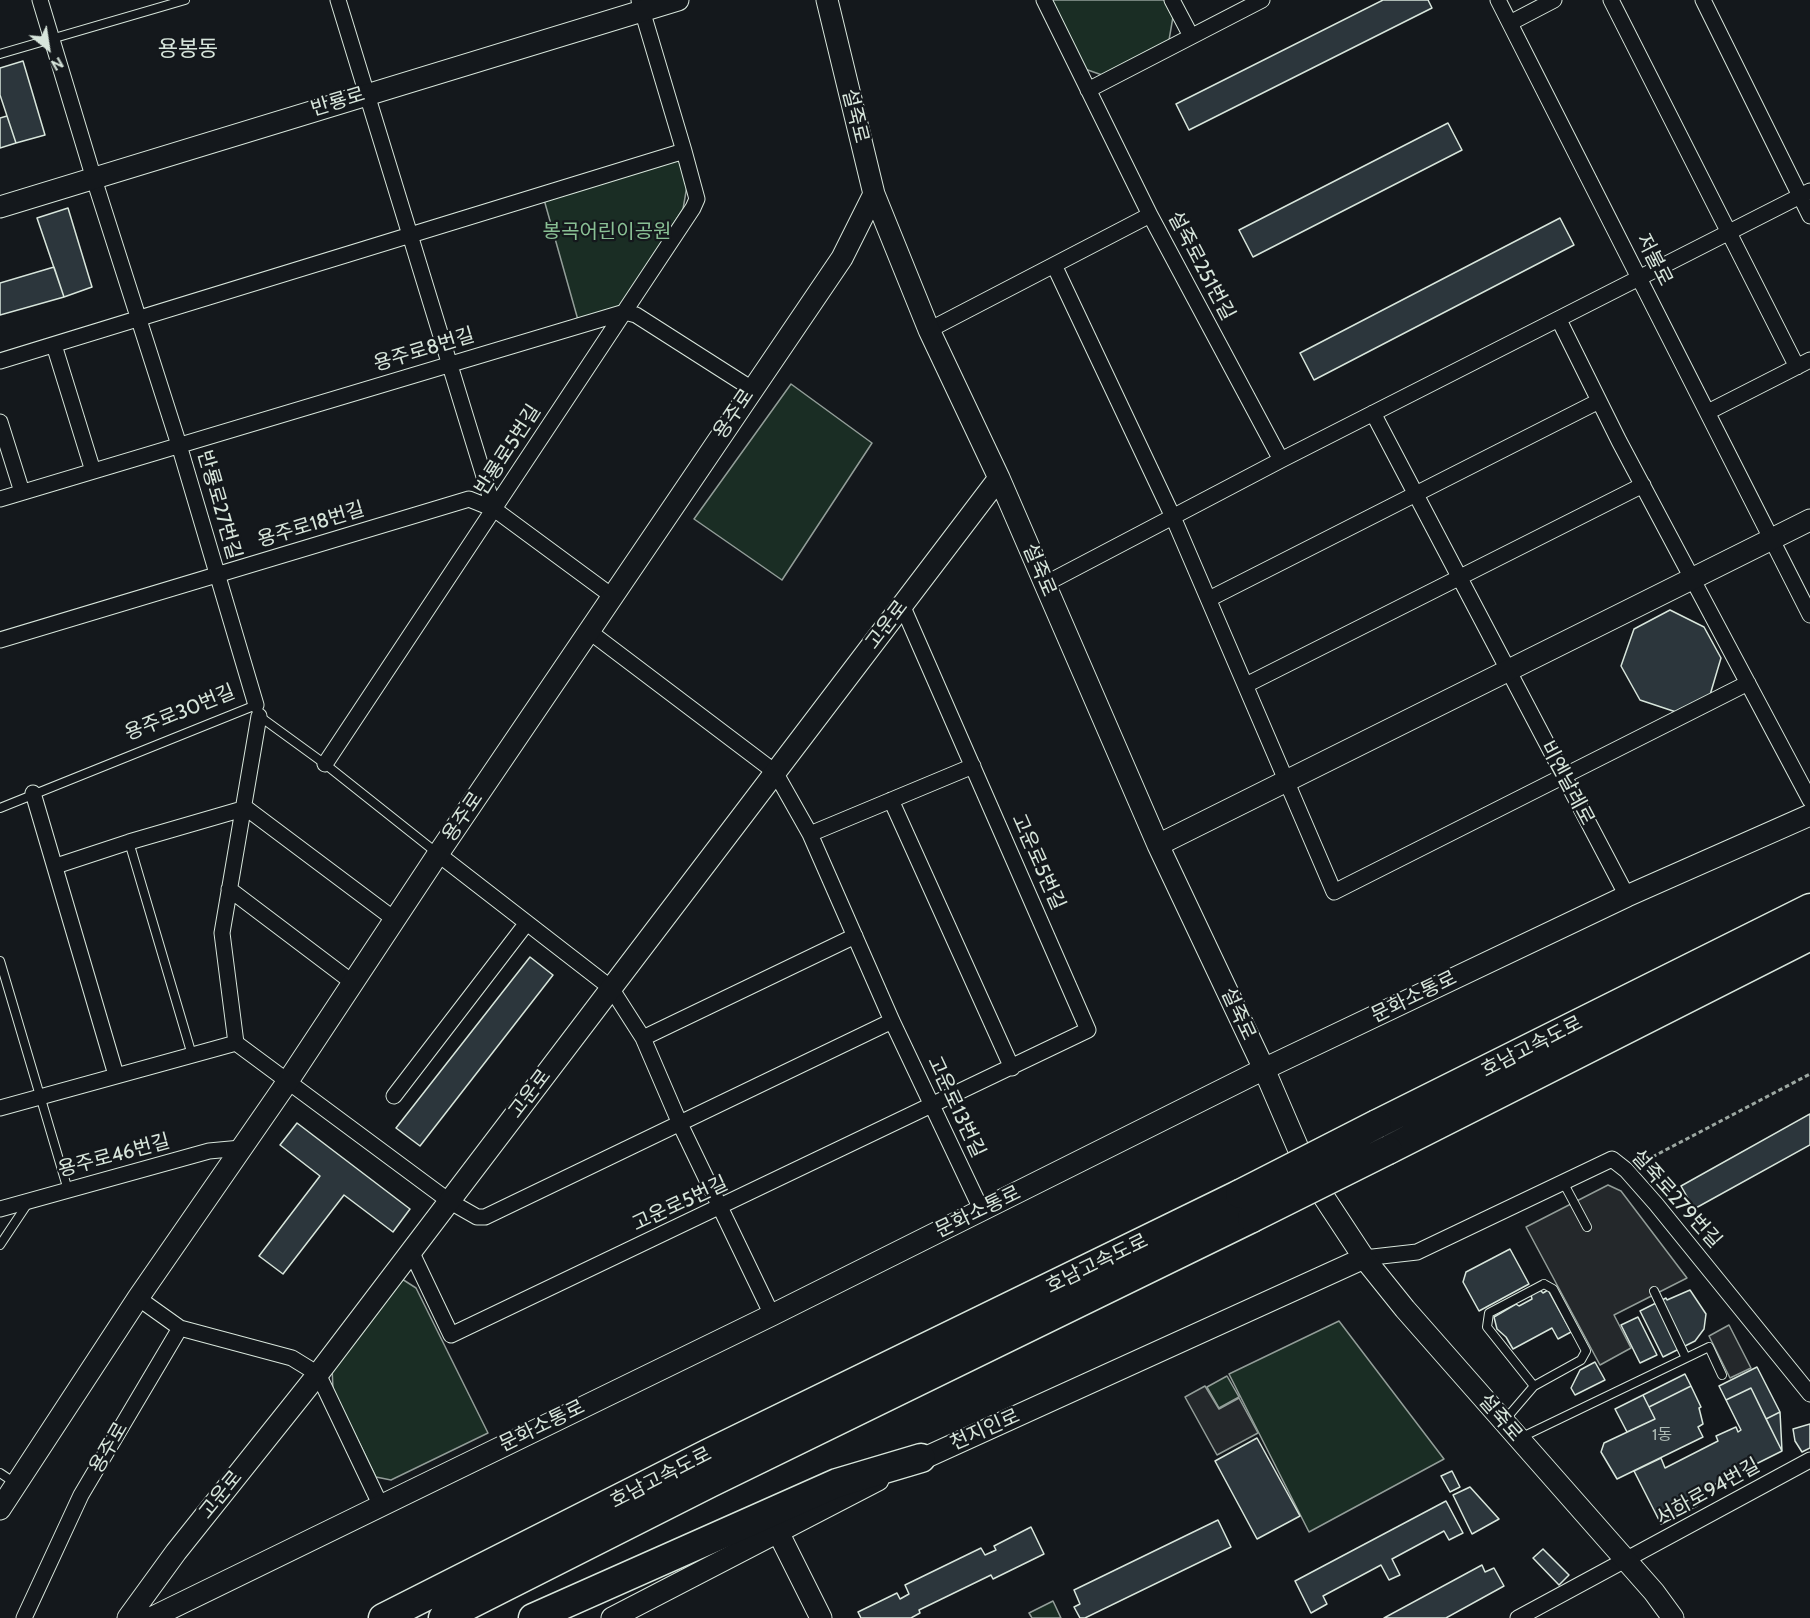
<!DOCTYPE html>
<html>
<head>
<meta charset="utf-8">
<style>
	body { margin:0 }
	#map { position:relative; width:1810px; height:1618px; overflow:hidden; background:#14181c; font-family:Cabin,sans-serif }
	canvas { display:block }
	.north { position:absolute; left:18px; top:18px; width:60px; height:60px; -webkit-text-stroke:4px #14181c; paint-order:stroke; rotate:150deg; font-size:16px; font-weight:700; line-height:24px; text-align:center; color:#d8e6dc }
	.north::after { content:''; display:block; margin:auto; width:21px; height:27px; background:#d8e6dc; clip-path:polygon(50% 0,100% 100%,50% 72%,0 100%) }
</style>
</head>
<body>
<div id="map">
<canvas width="1810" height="1618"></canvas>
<div class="north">N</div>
</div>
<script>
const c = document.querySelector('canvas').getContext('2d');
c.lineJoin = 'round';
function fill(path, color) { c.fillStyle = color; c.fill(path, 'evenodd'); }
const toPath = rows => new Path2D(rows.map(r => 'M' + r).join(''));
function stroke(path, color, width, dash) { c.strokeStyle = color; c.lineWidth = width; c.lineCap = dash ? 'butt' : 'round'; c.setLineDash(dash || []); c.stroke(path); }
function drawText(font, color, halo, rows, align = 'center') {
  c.font = font + ' Cabin,"Noto Sans KR",sans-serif'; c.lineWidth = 4.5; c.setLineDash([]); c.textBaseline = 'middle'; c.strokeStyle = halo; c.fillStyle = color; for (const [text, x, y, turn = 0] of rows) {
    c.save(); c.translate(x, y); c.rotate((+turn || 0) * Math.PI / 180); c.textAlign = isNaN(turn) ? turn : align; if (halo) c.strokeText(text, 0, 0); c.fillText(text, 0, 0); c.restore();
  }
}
const green = toPath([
	[1050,0,1164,0,1173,17,1169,40,1102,75,1085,69,1050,0],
	[680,158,687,186,683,209,619,308,578,320,543,196,680,158],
	[791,384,872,443,782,580,694,519,791,384],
	[402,1279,416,1288,488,1433,391,1480,376,1477,333,1389,332,1367,402,1279],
	[1339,1321,1444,1459,1309,1532,1229,1374,1339,1321],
	[1227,1376,1239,1397,1219,1408,1207,1387,1227,1376],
	[1053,1601,1061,1618,1032,1618,1029,1613,1053,1601]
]);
fill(green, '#1a2d24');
stroke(green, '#939e99', 1.5);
const parking = toPath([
	[1608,1185,1621,1191,1687,1278,1614,1315,1631,1348,1600,1365,1526,1227,1608,1185],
	[1729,1325,1751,1368,1730,1378,1709,1336,1729,1325],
	[1205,1386,1219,1409,1239,1398,1258,1433,1217,1455,1185,1397,1205,1386]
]);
fill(parking, '#24282b');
stroke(parking, '#939e99', 1.5);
const building = toPath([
	[1383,0,1428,0,1432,8,1189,130,1176,104,1383,0],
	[23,61,45,135,16,143,0,95,0,68,23,61],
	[7,116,16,143,0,148,0,118,7,116],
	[1448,123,1462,150,1253,257,1239,230,1448,123],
	[68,208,92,287,64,297,37,218,68,208],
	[1560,218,1574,245,1314,380,1300,353,1560,218],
	[54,267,64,297,0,315,0,283,54,267],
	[1670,610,1704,627,1721,658,1710,695,1676,712,1640,700,1621,666,1634,629,1670,610],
	[530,957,553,975,420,1146,396,1128,530,957],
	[1810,1114,1810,1145,1694,1209,1681,1186,1810,1114],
	[297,1123,410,1209,393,1232,344,1195,283,1274,259,1256,320,1176,280,1145,297,1123],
	[1510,1249,1529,1284,1479,1311,1463,1282,1466,1272,1510,1249],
	[1540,1290,1543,1293,1548,1290,1571,1332,1558,1339,1552,1328,1513,1349,1506,1337,1497,1329,1494,1317,1516,1304,1519,1306,1532,1299,1531,1295,1540,1290],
	[1690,1290,1706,1314,1704,1329,1695,1341,1663,1357,1640,1311,1666,1298,1667,1300,1690,1290],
	[1638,1317,1657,1355,1640,1363,1621,1325,1638,1317],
	[1595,1362,1605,1380,1575,1395,1571,1388,1580,1370,1595,1362],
	[1757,1367,1780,1412,1766,1419,1751,1388,1726,1400,1719,1386,1757,1367],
	[1685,1374,1691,1386,1649,1407,1643,1395,1685,1374],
	[1691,1386,1701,1407,1699,1408,1703,1424,1698,1427,1703,1437,1617,1479,1601,1452,1604,1443,1655,1419,1649,1407,1691,1386],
	[1751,1388,1782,1451,1692,1496,1697,1506,1661,1524,1634,1471,1661,1458,1665,1468,1718,1441,1716,1436,1736,1427,1738,1432,1741,1430,1726,1400,1751,1388],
	[1643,1395,1655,1419,1627,1432,1615,1409,1643,1395],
	[1780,1412,1782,1451,1766,1419,1780,1412],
	[1810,1424,1810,1448,1802,1452,1795,1441,1793,1429,1810,1424],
	[1257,1438,1300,1516,1257,1539,1215,1461,1257,1438],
	[1452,1471,1460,1487,1450,1492,1441,1476,1452,1471],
	[1470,1487,1499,1519,1472,1534,1453,1495,1470,1487],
	[1446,1501,1463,1533,1449,1540,1444,1531,1392,1559,1400,1575,1389,1580,1381,1565,1323,1596,1327,1604,1311,1613,1295,1581,1446,1501],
	[1218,1520,1231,1547,1085,1618,1080,1618,1074,1607,1080,1604,1074,1590,1218,1520],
	[1031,1527,1044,1554,993,1579,991,1575,919,1610,920,1613,911,1618,861,1618,858,1612,897,1593,900,1599,909,1594,905,1585,981,1548,985,1555,996,1550,994,1546,1031,1527],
	[1543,1549,1569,1575,1559,1585,1533,1558,1543,1549],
	[1482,1565,1485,1572,1494,1568,1504,1586,1446,1618,1384,1618,1482,1565]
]);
fill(building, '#2c363c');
stroke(building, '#d8e6dc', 1.5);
const lane = toPath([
	[0,54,185,0],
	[0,808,256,705,259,716,325,764,437,853],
	[129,842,192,1055],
	[0,961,68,1190],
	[1563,1182,1587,1227],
	[0,1245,28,1203],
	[1544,1284,1553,1289,1586,1351,1581,1360,1534,1386,1487,1327,1489,1313,1544,1284],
	[1654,1291,1686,1358],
	[1504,1421,1534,1386],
	[1520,1438,1709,1347,1722,1375],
	[0,1473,15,1483]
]);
const street = toPath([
	[40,0,94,179,179,445,256,705],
	[338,0,494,509],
	[1044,0,1150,215,1281,460],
	[1172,0,1191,36],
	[1498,0,1810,615],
	[1611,0,1797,367],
	[1703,0,1810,216],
	[1510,23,1554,0],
	[1088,90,1262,0],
	[1054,265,1173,517,1334,892,1748,683],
	[1559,320,1619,441,1810,800],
	[929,330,1150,215],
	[54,345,93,471],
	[0,361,684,151],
	[1708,412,1810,360],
	[1373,413,1627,896],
	[0,422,22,492],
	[0,499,625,312,636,315,752,389],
	[1045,584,1281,460,1810,191],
	[1209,599,1599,401],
	[590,632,775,772,810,834,892,1021,982,1211],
	[0,640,469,499,494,509,612,596],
	[1246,685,1643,485],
	[325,764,693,208,697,199,684,151,639,0],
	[33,793,116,1075],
	[891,800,1012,1068],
	[246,808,394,919],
	[810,834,973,766],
	[438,854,611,988,643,1038,680,1124,772,1315],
	[56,866,129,842,246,808],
	[229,889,352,982],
	[643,1038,855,936],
	[236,1043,222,933,259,716],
	[394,1096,526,924],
	[0,1108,236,1043,449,1201,477,1217,485,1217,892,1021],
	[0,1209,209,1151,241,1148],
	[410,1249,451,1335,1088,1030,902,605],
	[1364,1258,1417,1252,1612,1159,1626,1170,1656,1204,1810,1394],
	[180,1328,292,1358,318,1374,380,1504],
	[24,1618,81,1495,180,1328,138,1298],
	[1518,1618,1810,1460]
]);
const secondary = toPath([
	[827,0,874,194,929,330,999,478,1158,845,1264,1069,1310,1176,1364,1258,1405,1309,1654,1592,1673,1618],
	[0,207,678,0],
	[1158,845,1810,520],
	[909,1465,1364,1258],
	[0,1509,138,1298,288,1081,438,854,842,258,874,194],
	[778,1532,821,1618],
	[128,1618,176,1552,318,1374,999,478],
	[151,1618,772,1315,1264,1069,1627,896,1810,815],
	[612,1618,878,1480]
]);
const highway = toPath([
	[1377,1124,1810,908],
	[1388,1150,1810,936],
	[383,1618,707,1454,1240,1194],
	[443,1618,710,1483,1252,1218],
	[533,1618,837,1483,921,1458]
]);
stroke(lane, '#d8e6dc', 10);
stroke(street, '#d8e6dc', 17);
stroke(secondary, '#d8e6dc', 23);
stroke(highway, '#d8e6dc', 31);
stroke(toPath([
	[1639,1164,1810,1074]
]), '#9da8a2', 3, [4.5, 3]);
stroke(lane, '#14181c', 8);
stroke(street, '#14181c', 15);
stroke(secondary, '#14181c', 21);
stroke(highway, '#14181c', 28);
const highwayBridge = toPath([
	[1240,1194,1377,1124],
	[1252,1218,1388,1150]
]);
stroke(highwayBridge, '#d8e6dc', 31, []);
stroke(highwayBridge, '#14181c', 28);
drawText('16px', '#adbab4', null, [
	["1동",1662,1435]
]);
drawText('20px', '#d8e6dc', '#14181c', [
	["반룡로",338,102,-17],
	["설죽로",855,116,76],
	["저불로",1654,260,63],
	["설죽로251번길",1201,266,62],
	["용주로8번길",424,350,-17],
	["용주로",734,414,-56],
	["반룡로5번길",508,450,-57],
	["반룡로27번길",219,505,74],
	["용주로18번길",311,525,-17],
	["설죽로",1039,570,67],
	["고운로",887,625,-53],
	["용주로30번길",180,713,-22],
	["비엔날레로",1567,783,62],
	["용주로",463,817,-56],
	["고운로5번길",1038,862,66],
	["문화소통로",1414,997,-26],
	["설죽로",1238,1014,65],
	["호남고속도로",1532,1047,-27],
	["고운로",530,1094,-53],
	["고운로13번길",956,1107,65],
	["용주로46번길",114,1156,-15],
	["설죽로279번길",1676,1199,48],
	["고운로5번길",680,1204,-25],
	["문화소통로",978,1212,-26],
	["호남고속도로",1097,1264,-26],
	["설죽로",1500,1418,49],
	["문화소통로",542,1426,-26],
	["천지인로",985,1430,-24],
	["용주로",109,1448,-60],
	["호남고속도로",661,1478,-27],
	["서하로94번길",1708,1492,-29],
	["고운로",221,1495,-51]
]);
drawText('20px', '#8ac095', '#14181c', [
	["봉곡어린이공원",607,232]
]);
drawText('22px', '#d8e6dc', '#14181c', [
	["용봉동",188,50]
]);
</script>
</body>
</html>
